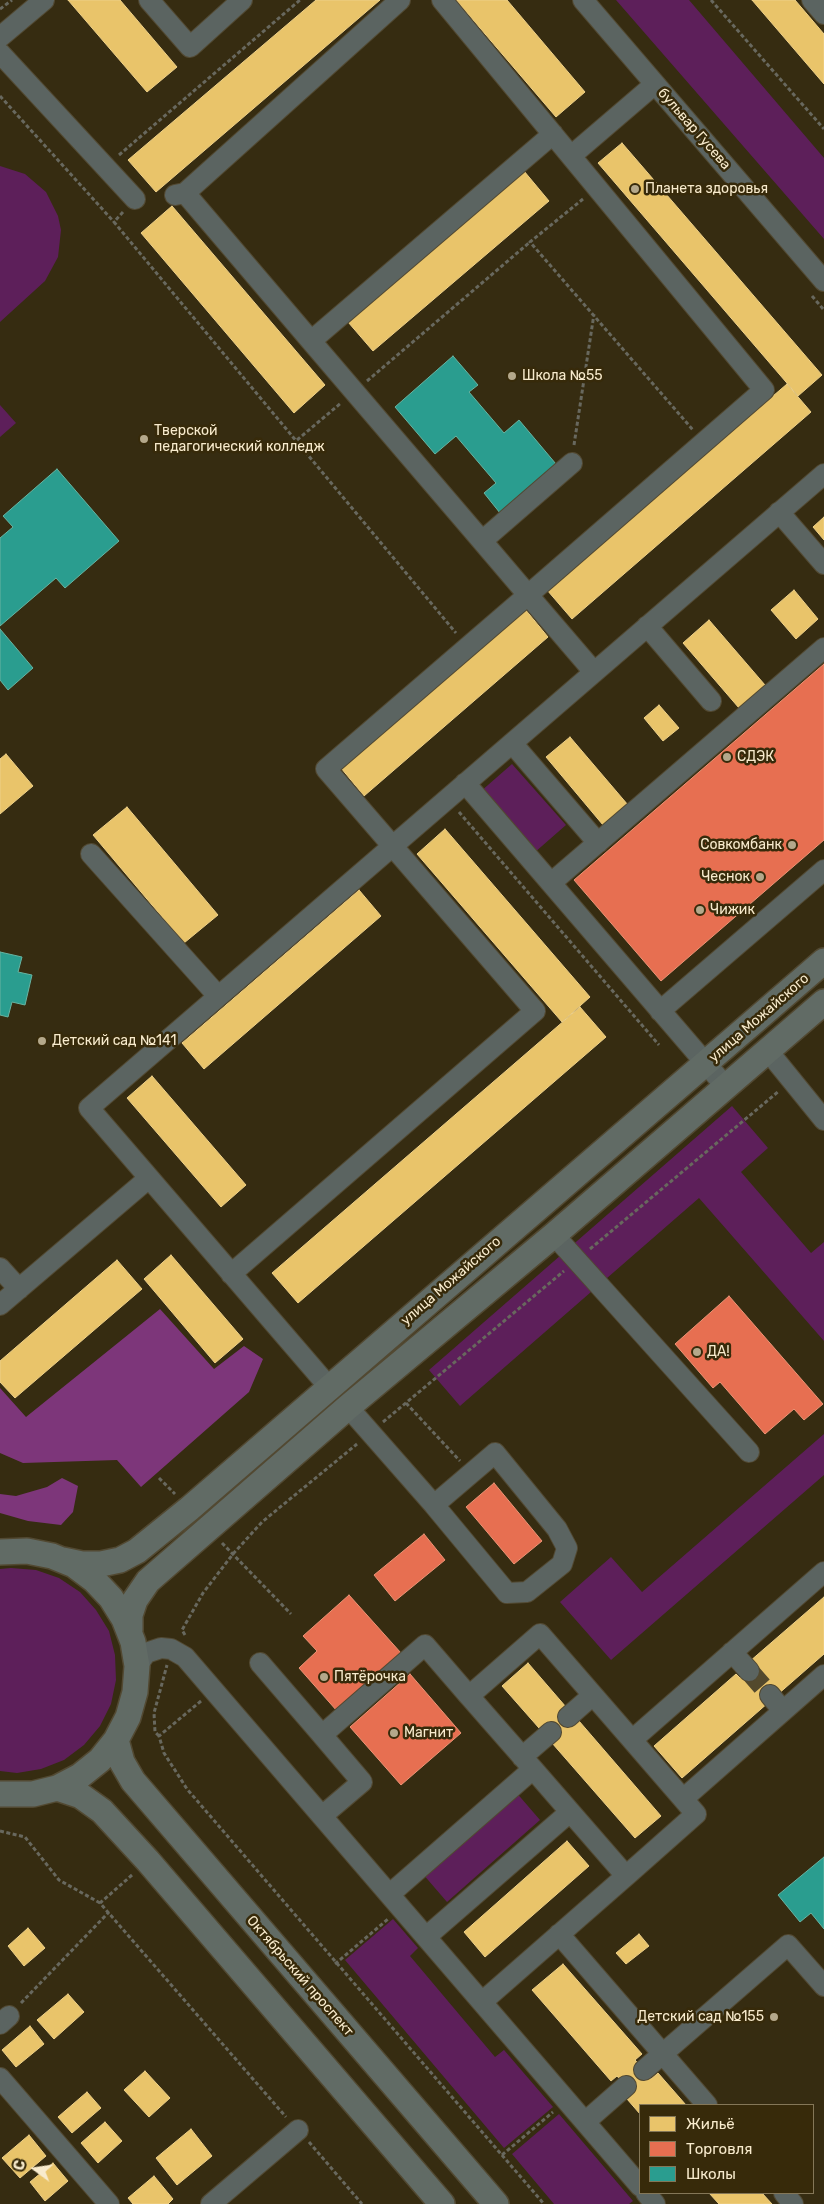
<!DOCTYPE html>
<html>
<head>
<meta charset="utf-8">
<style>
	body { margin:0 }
	#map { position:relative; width:824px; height:2204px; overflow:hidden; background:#362c11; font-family:Rubik,sans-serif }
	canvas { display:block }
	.legend { position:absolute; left:639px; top:2104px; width:175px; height:90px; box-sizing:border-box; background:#372a0a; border:1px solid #847758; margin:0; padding:6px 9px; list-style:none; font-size:15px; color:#f8ebcd }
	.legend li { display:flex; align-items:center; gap:10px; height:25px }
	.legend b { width:25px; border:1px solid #847758 }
	.north { position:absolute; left:10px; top:2144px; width:50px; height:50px; -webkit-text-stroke:4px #372a0a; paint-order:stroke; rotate:284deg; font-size:14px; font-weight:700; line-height:20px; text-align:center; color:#f8ebcd }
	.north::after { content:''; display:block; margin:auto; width:18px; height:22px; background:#f8ebcd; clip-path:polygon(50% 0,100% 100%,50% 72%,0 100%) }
</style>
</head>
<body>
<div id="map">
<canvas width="824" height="2204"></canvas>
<ul class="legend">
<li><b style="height:14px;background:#e9c46a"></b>Жильё</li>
<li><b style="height:14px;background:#e76f51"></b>Торговля</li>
<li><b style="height:14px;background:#2a9d8f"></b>Школы</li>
</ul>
<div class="north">С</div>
</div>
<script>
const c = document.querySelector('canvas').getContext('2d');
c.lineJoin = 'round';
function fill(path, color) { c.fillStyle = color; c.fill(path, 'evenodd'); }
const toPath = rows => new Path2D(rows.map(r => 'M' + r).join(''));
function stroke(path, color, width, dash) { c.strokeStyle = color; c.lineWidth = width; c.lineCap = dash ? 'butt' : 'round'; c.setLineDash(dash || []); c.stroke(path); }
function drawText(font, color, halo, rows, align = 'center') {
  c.font = font + ' Rubik,sans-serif'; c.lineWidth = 5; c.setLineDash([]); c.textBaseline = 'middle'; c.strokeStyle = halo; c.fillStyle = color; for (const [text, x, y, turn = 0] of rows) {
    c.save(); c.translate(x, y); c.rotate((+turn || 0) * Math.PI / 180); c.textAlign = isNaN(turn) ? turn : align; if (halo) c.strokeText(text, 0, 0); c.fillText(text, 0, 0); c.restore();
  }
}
fill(toPath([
	[616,0,689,0,824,158,824,239],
	[0,166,25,174,46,192,58,216,61,230,58,257,45,281,0,322],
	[0,405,16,423,0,437],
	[512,764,566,825,534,853,480,792],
	[732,1106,768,1148,741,1172,811,1253,824,1242,824,1341,699,1198,460,1406,429,1370],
	[824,1434,824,1475,611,1660,560,1602,611,1557,642,1592],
	[11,1568,36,1570,59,1578,80,1592,96,1610,109,1631,115,1655,116,1680,111,1704,100,1726,84,1745,64,1760,41,1769,17,1773,0,1771,0,1569],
	[515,1791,540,1820,447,1902,422,1873],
	[393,1919,418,1948,410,1956,495,2057,504,2050,553,2107,504,2148,345,1960],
	[559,2114,633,2201,629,2204,554,2204,512,2154]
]), '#5d1f5a');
fill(toPath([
	[160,1309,214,1369,244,1346,263,1359,249,1392,141,1487,117,1460,23,1463,0,1453,0,1388,26,1417],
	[62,1478,78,1486,73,1512,61,1525,28,1521,0,1513,0,1494,16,1496,47,1487]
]), '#7d367a');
const homes = toPath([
	[68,0,120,0,177,67,147,92,68,0],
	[316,0,380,0,156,192,128,160,316,0],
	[456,0,507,0,585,92,556,117,456,0],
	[752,0,795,0,824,34,824,84,752,0],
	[622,143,822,375,798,396,598,163,622,143],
	[524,171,549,201,373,351,348,322,524,171],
	[172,206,325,385,294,413,141,233,172,206],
	[787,384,811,412,572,619,547,590,787,384],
	[824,517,824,540,813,527,824,517],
	[794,590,818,619,796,639,771,610,794,590],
	[525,609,548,637,364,796,341,768,525,609],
	[709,620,765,685,739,708,683,643,709,620],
	[659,705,679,728,663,741,644,718,659,705],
	[570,737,628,805,603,825,546,757,570,737],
	[6,754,33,786,0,814,0,759,6,754],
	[127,807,218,915,184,943,93,835,127,807],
	[445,829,590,997,562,1022,417,854,445,829],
	[359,890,381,916,204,1069,182,1043,359,890],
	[580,1007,606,1037,298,1303,272,1273,580,1007],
	[152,1076,246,1185,221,1207,127,1098,152,1076],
	[171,1255,243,1339,215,1363,144,1279,171,1255],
	[117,1260,142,1289,15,1398,0,1382,0,1361,117,1260],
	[824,1597,824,1654,682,1778,654,1746,736,1674,740,1678,749,1671,749,1662,824,1597],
	[528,1663,566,1707,562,1710,575,1725,579,1721,661,1816,635,1838,552,1743,557,1739,544,1724,539,1728,502,1686,528,1663],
	[567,1841,589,1866,485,1957,464,1932,567,1841],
	[28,1928,45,1948,24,1966,8,1946,28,1928],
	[639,1934,649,1946,626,1964,616,1953,639,1934],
	[563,1964,642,2054,635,2060,644,2070,626,2086,617,2076,611,2081,532,1990,563,1964],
	[68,1994,84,2012,54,2039,37,2020,68,1994],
	[30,2026,44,2044,16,2067,2,2050,30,2026],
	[644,2070,651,2079,658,2073,686,2105,640,2105,640,2114,627,2099,633,2094,626,2086,644,2070],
	[145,2071,170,2098,149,2117,124,2090,145,2071],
	[87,2092,101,2108,72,2133,58,2117,87,2092],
	[105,2122,122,2141,98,2163,81,2143,105,2122],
	[191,2129,212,2156,177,2185,156,2158,191,2129],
	[29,2135,46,2156,20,2178,2,2158,29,2135],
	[53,2163,68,2181,45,2201,30,2182,53,2163],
	[154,2176,173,2199,168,2204,133,2204,128,2198,154,2176],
	[709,2193,762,2193,772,2204,719,2204,709,2193]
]);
fill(homes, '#e9c46a');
stroke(homes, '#eed088', 1);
const shops = toPath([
	[824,664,824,840,661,981,574,880,824,664],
	[729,1296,823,1404,804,1420,794,1409,765,1434,720,1382,713,1388,675,1344,729,1296],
	[494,1483,542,1541,514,1564,466,1507,494,1483],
	[424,1534,445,1560,395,1601,374,1575,424,1534],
	[349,1595,401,1653,337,1711,299,1668,317,1651,303,1636,349,1595],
	[410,1674,461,1733,401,1785,350,1727,410,1674]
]);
fill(shops, '#e76f51');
stroke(shops, '#ec9476', 1);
const schools = toPath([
	[453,356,478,385,469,392,504,433,519,420,556,464,500,513,484,493,496,483,456,436,435,454,395,407,453,356],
	[57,469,119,541,65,588,56,578,0,626,0,538,13,527,3,516,57,469],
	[0,629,33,668,8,690,0,680,0,629],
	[0,952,22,957,18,972,32,975,25,1005,12,1002,8,1017,0,1015,0,952],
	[824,1857,824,1929,811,1913,800,1922,778,1895,824,1857]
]);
fill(schools, '#2a9d8f');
stroke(schools, '#68b4a2', 1);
stroke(toPath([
	[749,1671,770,1695]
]), '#53492d', 20, [20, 10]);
const minor = toPath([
	[149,0,190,47,242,0],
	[442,0,764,390,528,595,594,672],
	[583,0,824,281],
	[812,0,824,14],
	[0,37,44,0],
	[0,53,135,199],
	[571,156,655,84],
	[185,193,311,341,553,134],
	[175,195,185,193,400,0],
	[311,341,482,541],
	[779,512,824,564],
	[647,626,711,701],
	[512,743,598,843],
	[465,783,726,1087],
	[91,854,218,996],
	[551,883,824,648],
	[660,1011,824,870],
	[768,1051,824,1120],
	[554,1235,749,1452],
	[0,1268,19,1289],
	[231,1274,535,1011,326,769,528,595,482,541,572,463],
	[0,1305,149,1178],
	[329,1387,89,1108,824,474],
	[348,1407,434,1505,507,1593,527,1592,562,1564,567,1548,557,1529,495,1453,434,1505],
	[732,1652,749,1671],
	[260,1663,322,1735],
	[137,1666,146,1653,161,1648,171,1649,185,1657,640,2186],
	[770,1695,783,1711],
	[568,1717,593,1695],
	[522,1757,551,1732],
	[533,1769,626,1876,696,1814,632,1740],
	[683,1799,824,1675],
	[322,1816,362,1782,322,1735,425,1645,469,1696],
	[390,1894,533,1769,469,1696,540,1634,632,1740,824,1572],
	[559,1934,707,2105],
	[426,1937,570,1812],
	[482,2002,626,1876],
	[0,2024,9,2016],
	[644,2070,788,1945,824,1986],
	[0,2078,109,2204],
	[585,2122,626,2086],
	[646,2193,655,2204],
	[784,2193,793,2204],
	[211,2204,298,2130]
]);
const major = toPath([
	[0,1552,27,1551,52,1556,74,1565,94,1580,111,1598,124,1619,133,1642,137,1666,135,1692,128,1717,116,1740,100,1760,80,1776,57,1788,33,1794,0,1794],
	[63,1560,82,1564,101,1564,120,1560,137,1551,189,1509,824,961],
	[130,1630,130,1615,135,1600,148,1581,348,1407,554,1235,824,1002],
	[116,1740,122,1762,133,1781,496,2204],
	[57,1788,81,1796,102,1811,148,1861,442,2204]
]);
stroke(minor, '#524932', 22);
stroke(major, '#524932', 28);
stroke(toPath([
	[711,0,824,129],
	[0,9,12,0],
	[0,96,114,222],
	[119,155,300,0],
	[583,199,530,242,693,430],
	[123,212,114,222,456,633],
	[812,296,824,310],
	[367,381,530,242],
	[297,440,341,403],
	[574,445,594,314],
	[459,812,659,1045],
	[590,1249,779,1091],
	[406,1403,460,1461],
	[383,1422,564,1271],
	[159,1478,175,1494],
	[222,1543,291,1614],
	[185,1635,182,1630,203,1593,233,1554,262,1522,357,1444],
	[201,1701,159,1736,164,1753,187,1789,544,2204],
	[159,1736,155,1732,154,1713,167,1665],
	[0,1831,25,1837,59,1880,100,1903],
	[132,1875,100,1903,286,2117],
	[335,1964,388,1919],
	[21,2003,109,1912],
	[309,2142,362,2204],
	[502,2155,553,2112]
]), '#68685e', 3, [4, 2.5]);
stroke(minor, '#5b6461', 20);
stroke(major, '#616b65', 25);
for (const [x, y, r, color] of [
	[635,189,5,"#b4a88b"],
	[512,376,5,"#b4a88b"],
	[144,439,5,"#b4a88b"],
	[727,757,5,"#b4a88b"],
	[792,845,5,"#b4a88b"],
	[760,877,5,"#b4a88b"],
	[700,910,5,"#b4a88b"],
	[42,1041,5,"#b4a88b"],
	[697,1352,5,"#b4a88b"],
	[324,1677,5,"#b4a88b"],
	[394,1733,5,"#b4a88b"],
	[774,2017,5,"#b4a88b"]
]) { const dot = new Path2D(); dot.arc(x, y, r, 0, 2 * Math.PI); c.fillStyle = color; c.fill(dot); stroke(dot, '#372a0a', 2); }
drawText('14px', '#f8ebcd', '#372a0a', [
	["бульвар Гусева",694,129,49],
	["улица Можайского",759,1018,-41],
	["улица Можайского",451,1281,-41],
	["Октябрьский проспект",300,1976,49]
]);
drawText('14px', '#f8ebcd', '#372a0a', [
	["Планета здоровья",645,189],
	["Школа №55",522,376],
	["Тверской",154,431],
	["педагогический колледж",154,447],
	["СДЭК",737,757],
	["Совкомбанк",782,845,"right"],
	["Чеснок",750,877,"right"],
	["Чижик",710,910],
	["Детский сад №141",52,1041],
	["ДА!",707,1352],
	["Пятёрочка",334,1677],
	["Магнит",404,1733],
	["Детский сад №155",764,2017,"right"]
], 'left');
</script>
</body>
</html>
